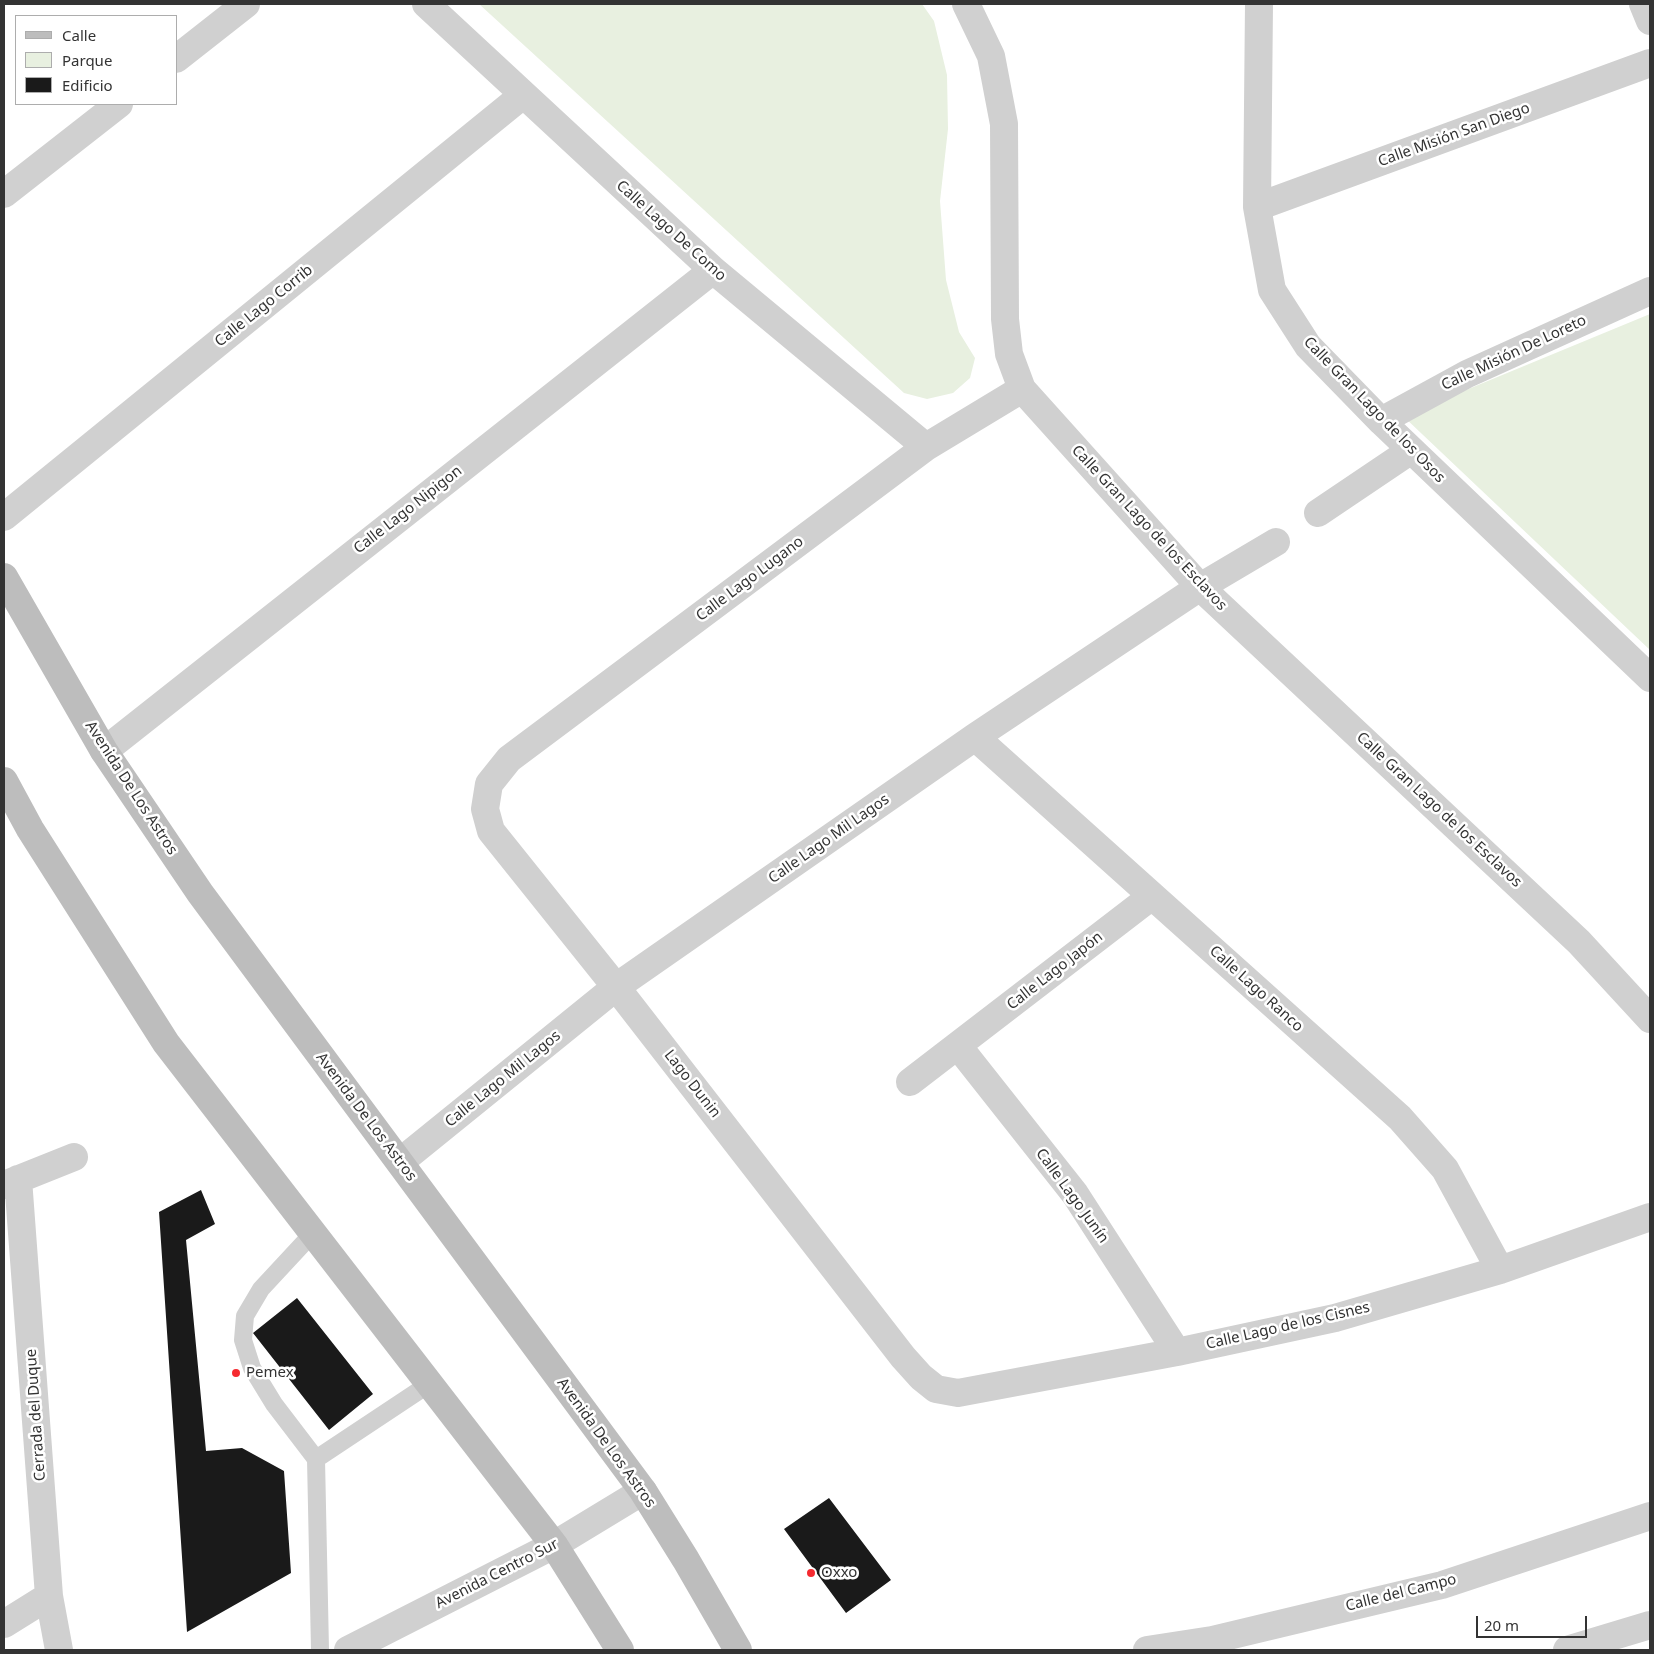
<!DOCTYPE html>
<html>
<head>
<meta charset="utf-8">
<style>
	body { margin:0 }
	#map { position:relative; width:1654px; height:1654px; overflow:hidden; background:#fff; font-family:"Noto Sans",sans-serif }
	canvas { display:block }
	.frame { position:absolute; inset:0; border:5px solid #333; pointer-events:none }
	.legend { position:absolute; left:15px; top:15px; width:162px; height:90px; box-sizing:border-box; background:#fff; border:1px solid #adadad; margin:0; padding:6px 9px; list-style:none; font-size:15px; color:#333 }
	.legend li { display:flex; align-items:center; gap:10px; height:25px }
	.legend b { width:25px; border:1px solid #adadad }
	.scale { position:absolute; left:1476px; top:1616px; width:111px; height:22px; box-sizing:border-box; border:2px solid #333; border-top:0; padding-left:6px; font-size:15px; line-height:18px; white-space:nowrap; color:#333; -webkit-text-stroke:4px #fff; paint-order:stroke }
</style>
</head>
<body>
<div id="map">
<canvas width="1654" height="1654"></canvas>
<div class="frame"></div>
<ul class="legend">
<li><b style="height:6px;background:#bdbdbd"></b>Calle</li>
<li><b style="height:14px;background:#e8f0e0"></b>Parque</li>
<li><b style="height:14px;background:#1a1a1a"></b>Edificio</li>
</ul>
<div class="scale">20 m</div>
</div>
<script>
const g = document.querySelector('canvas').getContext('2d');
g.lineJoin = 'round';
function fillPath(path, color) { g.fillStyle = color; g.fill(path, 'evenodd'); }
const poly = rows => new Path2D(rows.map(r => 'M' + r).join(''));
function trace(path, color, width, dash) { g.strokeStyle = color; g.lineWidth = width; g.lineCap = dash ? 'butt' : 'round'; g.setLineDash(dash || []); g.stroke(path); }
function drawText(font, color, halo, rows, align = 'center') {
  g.font = font + ' "Noto Sans",sans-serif'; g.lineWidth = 5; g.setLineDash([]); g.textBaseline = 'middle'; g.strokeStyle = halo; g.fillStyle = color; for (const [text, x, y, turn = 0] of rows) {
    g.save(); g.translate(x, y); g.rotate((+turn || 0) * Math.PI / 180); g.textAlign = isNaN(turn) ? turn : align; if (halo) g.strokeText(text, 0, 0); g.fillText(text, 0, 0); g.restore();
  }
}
const green = poly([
	[479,4,922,4,934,21,947,75,948,129,940,201,946,280,959,332,975,358,970,378,953,393,927,399,904,393],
	[1650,314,1650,650,1403,416]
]);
const building = poly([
	[201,1190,215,1224,186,1240,206,1451,242,1448,284,1471,291,1573,187,1632,159,1212],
	[297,1298,373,1394,329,1430,253,1333],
	[829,1498,891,1580,846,1613,784,1529]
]);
const lane = poly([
	[313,1233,261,1289,245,1316,243,1340,252,1368,274,1404,316,1459,429,1384],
	[316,1459,320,1650]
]);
const street = poly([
	[426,4,713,270,926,447],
	[966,4,991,56,1004,124,1005,319,1009,354,1022,389,1200,587,1579,942,1650,1019],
	[1259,4,1257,207,1272,290,1308,346,1381,421,1650,678],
	[1643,4,1650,21],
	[176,59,246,4],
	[4,194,119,104],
	[1257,207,1650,63],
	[1022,389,926,447,509,759,489,784,485,809,491,831,616,987,903,1357,921,1377,936,1389,958,1393,1177,1352,1335,1318,1500,1270,1650,1217],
	[1381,421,1467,374,1650,291],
	[1318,513,1410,451],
	[4,517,523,95],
	[975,737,1400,1118,1445,1169,1500,1270],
	[104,751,713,270],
	[958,1046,1075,1194,1177,1352],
	[910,1082,1152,896],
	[400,1162,616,987,975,737,1200,587,1276,542],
	[18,1179,49,1596,59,1650],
	[4,1185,74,1157],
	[4,1624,49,1596],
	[348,1650,554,1545,643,1491],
	[1147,1650,1212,1640,1442,1585,1650,1516],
	[1567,1650,1650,1625]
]);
const secondary = poly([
	[4,577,104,751,200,893,643,1491,686,1560,738,1650],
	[4,781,30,829,166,1043,554,1545,620,1650]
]);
const markers = [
	[236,1373,5,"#f52a30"],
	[811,1573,5,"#f52a30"]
];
const streetNames = [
	["Calle Misión San Diego",1454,135,-20],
	["Calle Lago De Como",671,231,42],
	["Calle Lago Corrib",264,306,-39],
	["Calle Misión De Loreto",1514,353,-25],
	["Calle Gran Lago de los Osos",1374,410,46],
	["Calle Lago Nipigon",408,510,-38],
	["Calle Gran Lago de los Esclavos",1149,528,47],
	["Calle Lago Lugano",750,579,-37],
	["Avenida De Los Astros",131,788,57],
	["Calle Gran Lago de los Esclavos",1439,810,43],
	["Calle Lago Mil Lagos",829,839,-35],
	["Calle Lago Japón",1055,971,-38],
	["Calle Lago Ranco",1256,989,42],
	["Calle Lago Mil Lagos",503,1079,-39],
	["Lago Dunin",692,1084,52],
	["Avenida De Los Astros",366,1117,53],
	["Calle Lago Junín",1072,1196,54],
	["Calle Lago de los Cisnes",1288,1326,-13],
	["Cerrada del Duque",36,1415,-94],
	["Avenida De Los Astros",606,1443,54],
	["Avenida Centro Sur",497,1574,-27],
	["Calle del Campo",1401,1593,-14]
];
const poiNames = [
	["Pemex",246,1373],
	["Oxxo",821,1573]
];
fillPath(green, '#e8f0e0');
fillPath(building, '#1a1a1a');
trace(lane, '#d0d0d0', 18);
trace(street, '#d0d0d0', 28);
trace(secondary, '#bdbdbd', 28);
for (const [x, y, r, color] of markers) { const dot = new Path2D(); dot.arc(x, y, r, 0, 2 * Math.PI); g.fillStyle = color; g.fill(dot); trace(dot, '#fff', 2); }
drawText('15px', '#333', '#fff', streetNames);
drawText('15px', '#333', '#fff', poiNames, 'left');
</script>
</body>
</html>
